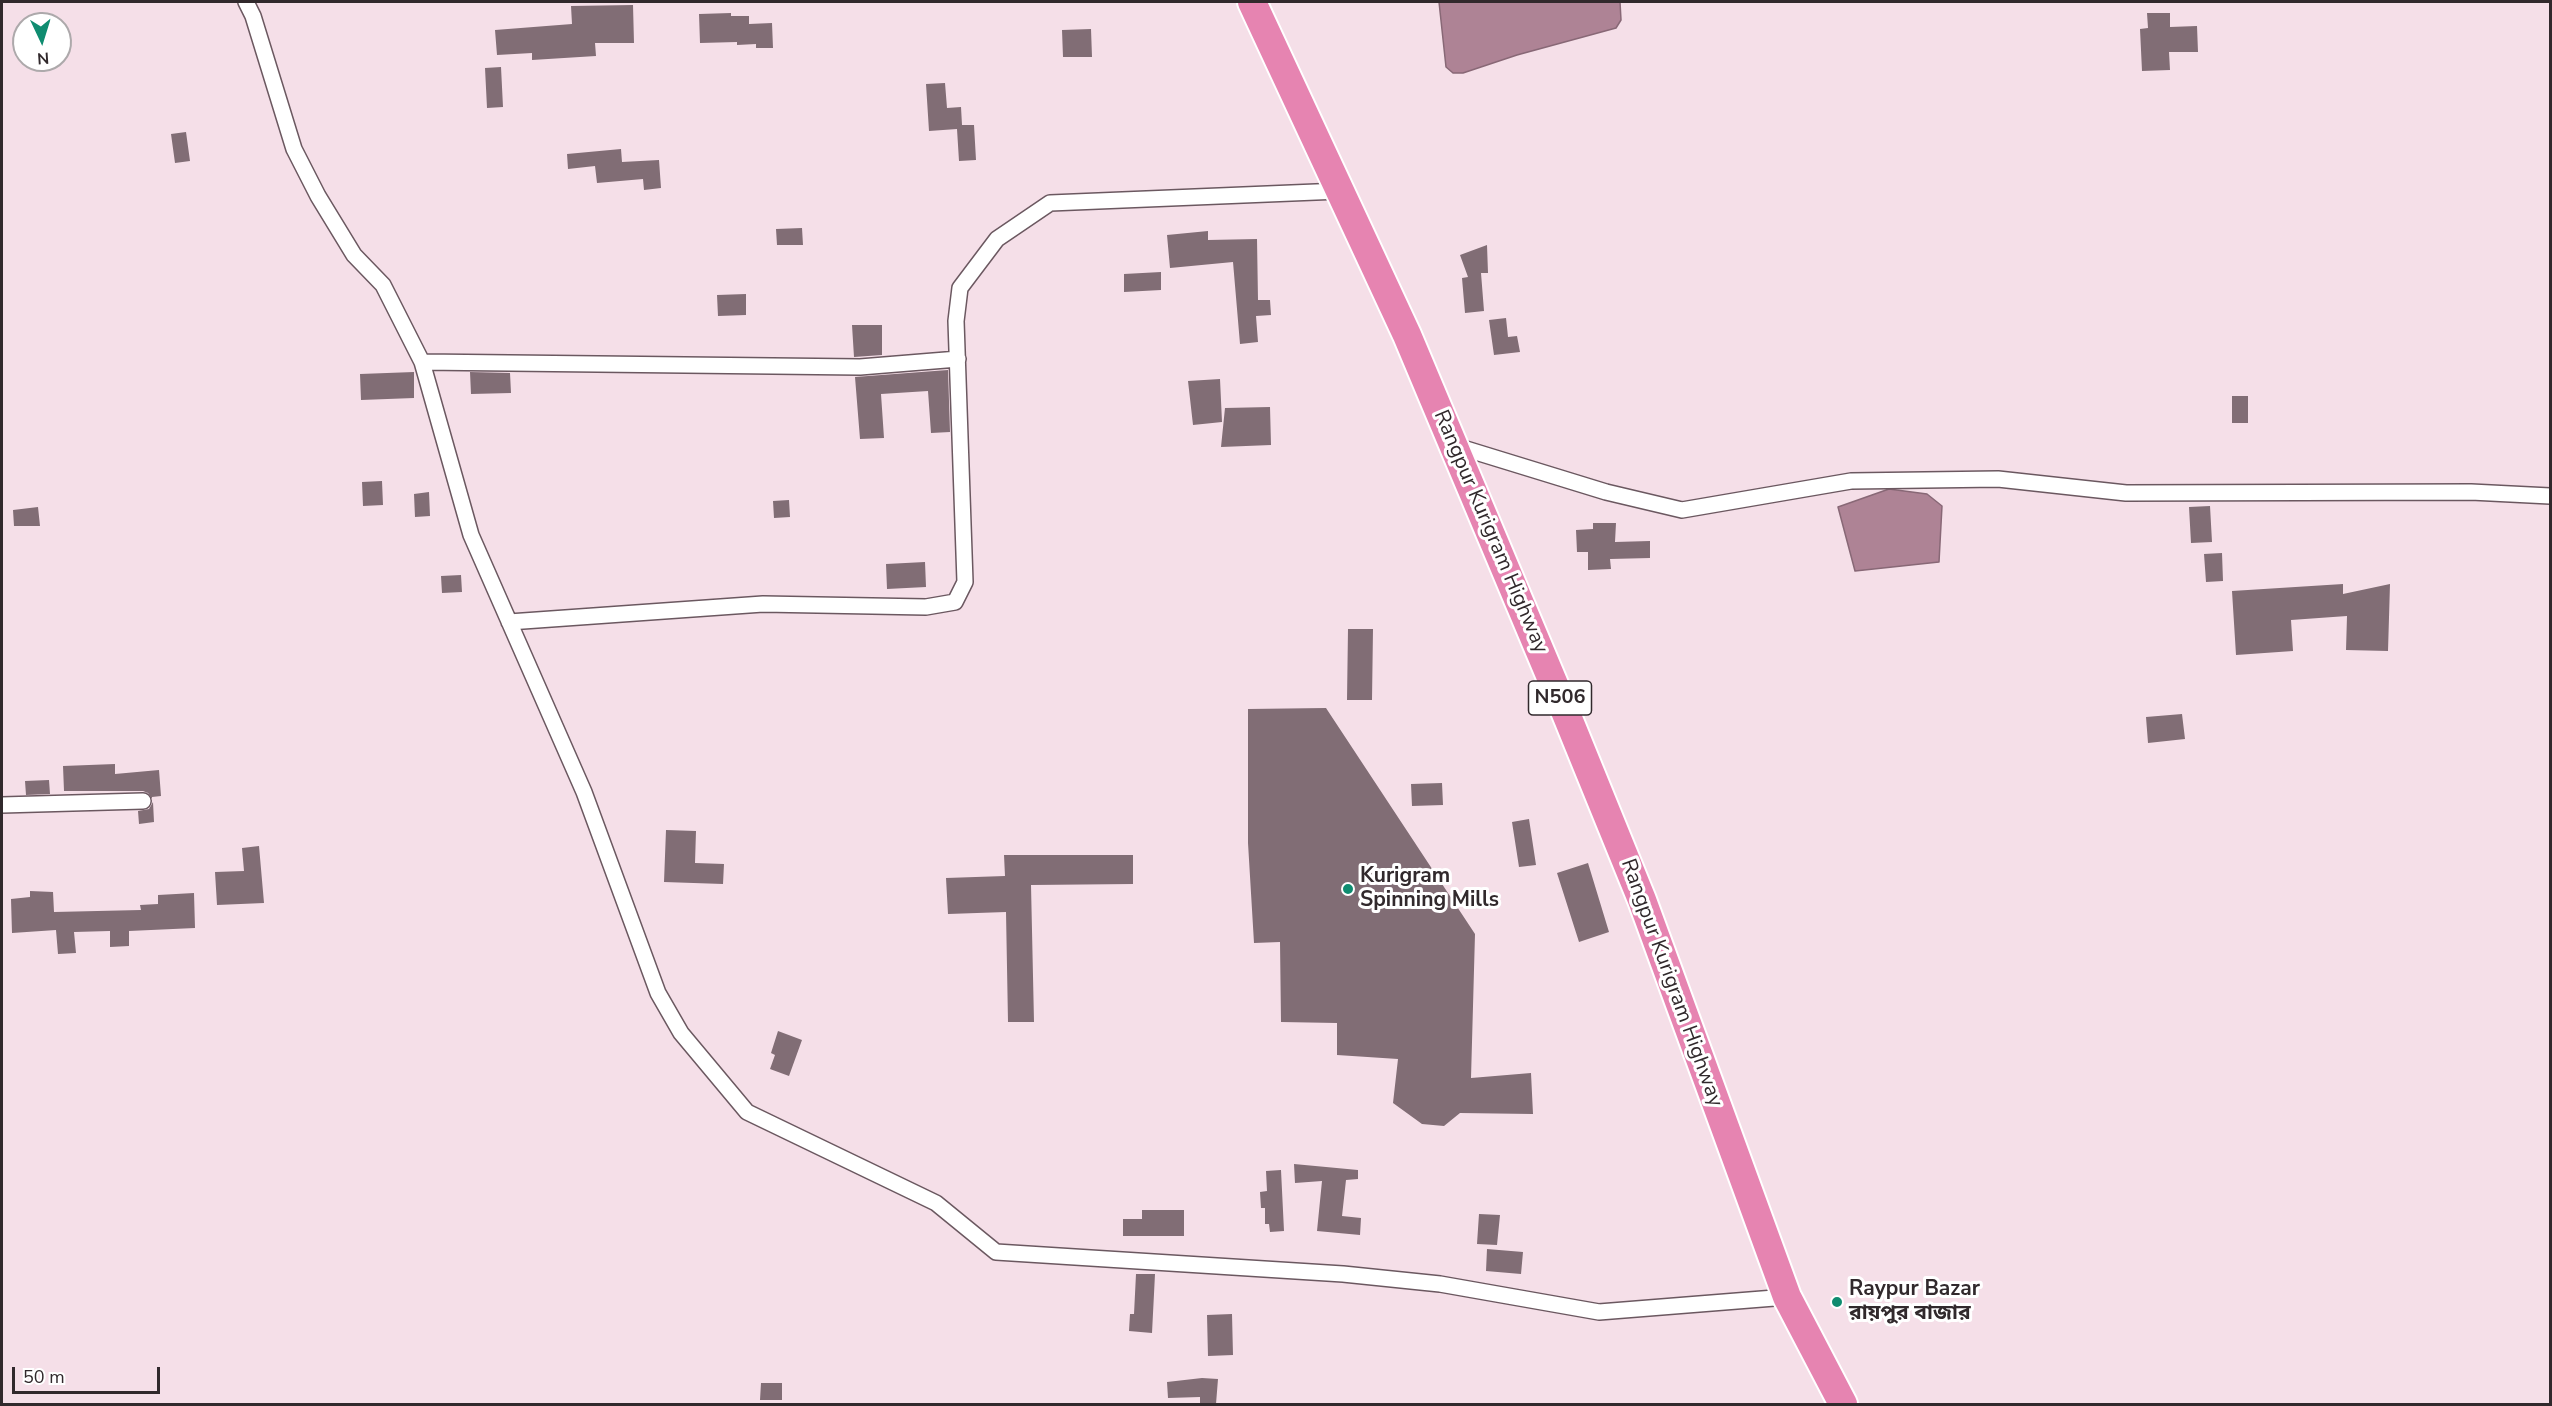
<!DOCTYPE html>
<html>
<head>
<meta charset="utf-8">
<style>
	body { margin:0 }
	#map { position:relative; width:2552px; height:1406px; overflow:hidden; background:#f5dfe8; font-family:"Nunito Sans",sans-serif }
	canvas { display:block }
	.frame { position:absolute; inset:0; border:3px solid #31292c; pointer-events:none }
	.north { position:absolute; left:12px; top:12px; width:60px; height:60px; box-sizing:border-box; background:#fff; border:2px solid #ada9ab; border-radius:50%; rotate:176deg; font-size:16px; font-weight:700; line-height:24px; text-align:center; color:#31292c }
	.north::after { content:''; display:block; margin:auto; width:21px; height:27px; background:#0f8c70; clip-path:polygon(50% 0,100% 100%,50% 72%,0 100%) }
	.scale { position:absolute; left:12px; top:1367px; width:148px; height:27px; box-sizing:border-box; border:3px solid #31292c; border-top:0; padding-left:8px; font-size:18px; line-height:21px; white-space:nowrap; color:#31292c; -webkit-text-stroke:4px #fff; paint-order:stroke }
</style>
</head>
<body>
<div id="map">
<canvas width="2552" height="1406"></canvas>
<div class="frame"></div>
<div class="north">N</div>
<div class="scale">50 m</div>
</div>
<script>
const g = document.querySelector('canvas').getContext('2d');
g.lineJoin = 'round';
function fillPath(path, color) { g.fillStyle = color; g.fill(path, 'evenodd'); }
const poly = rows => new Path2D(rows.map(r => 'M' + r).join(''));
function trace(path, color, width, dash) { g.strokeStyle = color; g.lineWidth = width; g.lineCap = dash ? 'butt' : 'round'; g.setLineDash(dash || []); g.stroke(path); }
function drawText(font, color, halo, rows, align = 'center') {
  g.font = font + ' "Nunito Sans","Noto Sans Bengali",sans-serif'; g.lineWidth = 6; g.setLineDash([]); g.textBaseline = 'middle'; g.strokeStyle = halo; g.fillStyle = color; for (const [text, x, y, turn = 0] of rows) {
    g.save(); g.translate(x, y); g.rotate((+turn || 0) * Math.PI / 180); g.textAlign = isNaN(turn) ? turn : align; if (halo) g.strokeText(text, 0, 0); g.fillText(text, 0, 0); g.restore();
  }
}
const water = poly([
	[1439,2,1620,2,1621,20,1616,28,1517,55,1463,73,1453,73,1446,67,1439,2],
	[1889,489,1927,494,1942,506,1939,562,1855,571,1838,507,1889,489]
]);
const building = poly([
	[633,5,634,43,595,43,596,56,532,60,532,53,497,55,495,30,572,24,571,6],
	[731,13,731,16,749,16,749,24,772,23,773,48,756,48,756,44,737,45,737,42,700,43,699,14],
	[2147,13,2170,13,2170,27,2197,26,2198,52,2169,52,2170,70,2142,71,2140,29,2148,28],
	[1091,29,1092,57,1063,57,1062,30],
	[501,67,503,107,487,108,485,68],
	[945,83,947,108,961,107,962,125,974,125,976,160,959,161,957,129,929,131,926,84],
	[186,132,190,161,175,163,171,134],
	[621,149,622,162,659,160,661,188,644,190,643,179,597,183,595,166,568,169,567,154],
	[802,228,803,245,777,245,776,229],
	[1208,231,1208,240,1257,239,1258,300,1270,300,1271,315,1256,316,1258,342,1240,344,1233,262,1170,268,1167,235],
	[1487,245,1488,273,1481,273,1484,311,1465,313,1462,278,1468,277,1460,255],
	[1161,272,1161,290,1124,292,1124,274],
	[746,294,746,315,718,316,717,295],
	[1506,318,1508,337,1517,336,1520,352,1494,355,1489,320],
	[852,325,882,325,882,355,854,357],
	[948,370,950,432,931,433,928,391,881,394,884,438,860,439,855,377],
	[414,372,414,398,361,400,360,374],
	[470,372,510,373,511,393,471,394],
	[1220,379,1222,422,1193,425,1188,381],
	[2232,396,2248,396,2248,423,2232,423],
	[1270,407,1271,445,1221,447,1225,408],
	[382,481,383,505,363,506,362,482],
	[429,492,430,516,415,517,414,494],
	[789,500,790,517,774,518,773,501],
	[2210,506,2212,542,2191,543,2189,507],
	[38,507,40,526,14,526,13,510],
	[1593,523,1616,523,1615,542,1650,541,1650,558,1610,559,1611,569,1588,570,1588,552,1577,552,1576,530,1593,529],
	[2222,553,2223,581,2206,582,2204,554],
	[925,562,926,587,887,589,886,564],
	[461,575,462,592,442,593,441,576],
	[2343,584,2343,594,2390,584,2388,651,2346,650,2347,616,2291,620,2293,651,2236,655,2232,591],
	[1348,629,1373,629,1372,700,1347,700],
	[1326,708,1475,934,1471,1078,1531,1073,1533,1114,1460,1113,1444,1126,1422,1124,1393,1103,1398,1059,1337,1055,1337,1023,1281,1022,1280,942,1254,943,1248,843,1248,709],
	[2182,714,2185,739,2148,743,2146,717],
	[115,764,115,774,159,770,161,796,152,797,152,799,148,793,143,791,64,791,63,766],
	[49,780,50,794,26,795,25,781],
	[1442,783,1443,805,1412,806,1411,784],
	[153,802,154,822,139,824,138,811,149,809],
	[1529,819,1536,865,1519,867,1512,822],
	[666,830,696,831,695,863,724,864,723,884,664,882],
	[259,846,264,903,217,905,215,872,244,871,242,848],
	[1004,855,1133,855,1133,884,1031,885,1034,1022,1008,1022,1006,912,948,914,946,878,1005,876],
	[1588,863,1609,932,1579,942,1557,873],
	[30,891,53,892,54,912,141,910,140,905,158,904,158,895,194,893,195,928,129,931,129,946,110,947,110,931,74,932,76,953,58,954,56,930,12,933,11,899,30,897],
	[778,1031,802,1040,789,1076,770,1069,775,1055,771,1053],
	[1294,1164,1358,1170,1358,1179,1346,1180,1342,1216,1361,1218,1360,1235,1317,1231,1322,1181,1295,1183],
	[1281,1170,1284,1231,1270,1232,1269,1224,1265,1224,1265,1208,1261,1208,1260,1192,1267,1191,1266,1171],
	[1142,1210,1184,1210,1184,1236,1123,1236,1123,1219,1142,1219],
	[1479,1214,1500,1215,1497,1245,1477,1244],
	[1487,1249,1523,1252,1521,1274,1486,1271],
	[1136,1274,1155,1274,1152,1333,1129,1331,1130,1314,1134,1314],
	[1232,1314,1233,1355,1208,1356,1207,1315],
	[1202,1378,1218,1379,1216,1404,1200,1404,1200,1397,1168,1398,1167,1382],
	[761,1383,782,1383,782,1400,760,1400]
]);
const street = poly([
	[246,2,253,16,294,149,318,196,354,255,383,285,422,362,471,535,584,792,658,993,681,1033,747,1112,936,1203,996,1252,1343,1274,1440,1284,1599,1312,1787,1297],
	[422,362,860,367,958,359],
	[1453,445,1606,492,1682,510,1851,481,1998,479,2126,493,2471,492,2550,496],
	[509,622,763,604,926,607,955,602,965,582,956,321,960,288,997,239,1050,203,1340,191],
	[2,805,143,801]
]);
const highway = poly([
	[1252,2,1407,335,1563,706,1642,900,1787,1297,1843,1404]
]);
const markers = [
	[1348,889,6,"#0f8c70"],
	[1837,1302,6,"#0f8c70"]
];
const shields = [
	[1560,698,63]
];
const shieldNames = [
	["N506",1560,698]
];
const streetNames = [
	["Rangpur Kurigram Highway",1490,532,67],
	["Rangpur Kurigram Highway",1671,983,70]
];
const poiNames = [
	["Kurigram",1360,877],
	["Spinning Mills",1360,901],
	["Raypur Bazar",1849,1290],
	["রায়পুর বাজার",1849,1314]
];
fillPath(water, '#ae8395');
trace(water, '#886876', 1.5);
fillPath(building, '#816d75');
trace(street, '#6b5860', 18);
trace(highway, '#fff', 32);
trace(street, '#fff', 15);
trace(highway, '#e684b1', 28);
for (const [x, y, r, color] of markers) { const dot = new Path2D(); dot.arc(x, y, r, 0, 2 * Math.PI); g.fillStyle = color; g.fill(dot); trace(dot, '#fff', 2); }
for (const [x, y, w] of shields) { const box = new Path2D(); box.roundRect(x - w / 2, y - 17, w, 34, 4.5); g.fillStyle = '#fff'; g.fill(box); trace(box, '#31292c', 1.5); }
drawText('bold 20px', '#31292c', null, shieldNames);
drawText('21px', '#31292c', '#fff', streetNames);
drawText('bold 21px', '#31292c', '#fff', poiNames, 'left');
</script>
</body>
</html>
